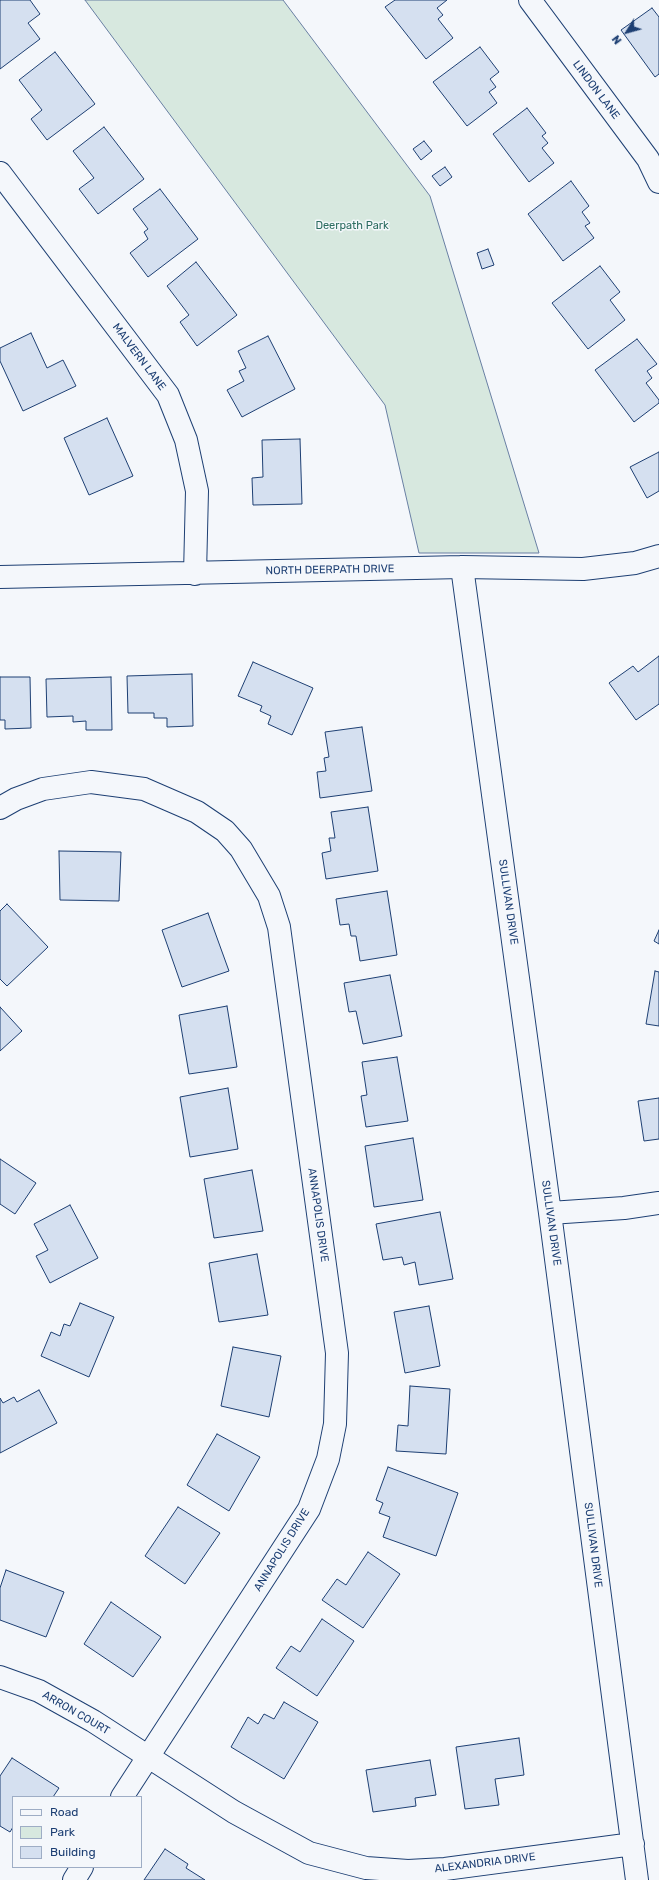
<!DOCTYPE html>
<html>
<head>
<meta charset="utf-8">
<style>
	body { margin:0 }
	#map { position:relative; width:659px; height:1880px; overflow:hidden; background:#f4f7fb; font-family:Rubik,sans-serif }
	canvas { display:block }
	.legend { position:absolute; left:12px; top:1796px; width:130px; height:72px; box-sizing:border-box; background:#f4f7fb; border:1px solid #9eadc5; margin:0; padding:5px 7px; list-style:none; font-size:12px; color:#1d3f73 }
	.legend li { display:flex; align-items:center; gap:8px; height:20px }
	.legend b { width:20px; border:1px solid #9eadc5 }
	.north { position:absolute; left:607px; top:12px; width:40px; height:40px; -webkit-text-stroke:3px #f4f7fb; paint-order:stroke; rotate:233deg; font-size:11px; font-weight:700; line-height:16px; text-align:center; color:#1d3f73 }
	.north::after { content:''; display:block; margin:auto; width:14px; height:18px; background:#1d3f73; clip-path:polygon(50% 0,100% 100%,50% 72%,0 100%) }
</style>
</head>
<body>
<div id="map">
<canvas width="659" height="1880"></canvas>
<ul class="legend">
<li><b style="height:5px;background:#f4f7fb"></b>Road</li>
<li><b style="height:11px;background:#d7e8df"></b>Park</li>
<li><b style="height:11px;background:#d5e0f0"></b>Building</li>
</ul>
<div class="north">N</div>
</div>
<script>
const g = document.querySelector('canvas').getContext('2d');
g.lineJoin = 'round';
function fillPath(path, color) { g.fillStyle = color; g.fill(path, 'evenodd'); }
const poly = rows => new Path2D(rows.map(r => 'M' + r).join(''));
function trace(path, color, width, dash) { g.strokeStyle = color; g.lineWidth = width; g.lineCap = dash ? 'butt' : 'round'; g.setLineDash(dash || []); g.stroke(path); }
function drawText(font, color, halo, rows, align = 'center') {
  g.font = font + ' Rubik,sans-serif'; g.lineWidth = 3; g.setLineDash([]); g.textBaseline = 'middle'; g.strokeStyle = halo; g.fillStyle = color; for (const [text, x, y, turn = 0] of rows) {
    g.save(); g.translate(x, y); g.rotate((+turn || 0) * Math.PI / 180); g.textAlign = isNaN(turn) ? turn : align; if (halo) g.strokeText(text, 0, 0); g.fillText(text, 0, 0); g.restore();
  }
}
const green = poly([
	[85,0,283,0,430,196,539,553,419,553,385,405,85,0]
]);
const building = poly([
	[0,0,30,0,40,14,28,23,40,39,0,69,0,0],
	[395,0,447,0,437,8,443,15,438,19,453,38,426,59,385,7,395,0],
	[652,8,659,17,659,74,655,77,621,30,652,8],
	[480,47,499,72,490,79,496,87,489,92,497,103,467,126,433,82,480,47],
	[55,52,95,104,47,140,31,119,42,110,19,80,55,52],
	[527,108,546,133,542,136,548,143,542,148,554,163,529,182,493,134,527,108],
	[104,127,144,179,98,214,79,189,94,178,73,151,104,127],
	[424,141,432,151,421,160,413,149,424,141],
	[445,167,452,177,440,186,432,176,445,167],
	[571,181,589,206,582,212,590,223,585,226,594,238,563,261,528,214,571,181],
	[160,189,198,239,148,277,130,253,148,239,144,232,148,229,133,209,160,189],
	[488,249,494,265,482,269,477,253,488,249],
	[196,262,237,315,197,346,180,322,189,315,167,286,196,262],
	[600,266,620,292,610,300,625,320,588,349,552,303,600,266],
	[31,333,47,368,63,360,76,386,23,411,0,361,0,348,31,333],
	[268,336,295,389,242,417,227,390,244,381,239,371,246,368,238,351,268,336],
	[637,339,657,364,647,371,652,378,646,383,659,400,659,403,634,422,595,370,637,339],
	[107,418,133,476,89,495,64,438,107,418],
	[300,439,302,504,253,505,252,478,263,477,262,440,300,439],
	[659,452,659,491,647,498,630,467,659,452],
	[659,656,659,704,636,720,609,683,633,666,638,672,659,656],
	[253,662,313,688,292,735,268,724,271,716,260,711,262,706,238,696,253,662],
	[192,674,193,726,167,727,167,718,154,718,154,713,128,713,127,676,192,674],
	[0,677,30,677,31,728,5,729,5,720,0,720,0,677],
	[111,677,112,730,86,730,86,721,73,722,73,716,47,717,46,679,111,677],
	[362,727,372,791,320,798,317,772,326,771,324,758,329,757,325,732,362,727],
	[368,807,378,871,326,879,322,853,331,851,329,838,335,838,331,812,368,807],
	[59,851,121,852,119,901,60,900,59,851],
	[387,891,397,955,360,961,356,936,351,936,349,924,340,925,336,899,387,891],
	[7,904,48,947,7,986,0,979,0,911,7,904],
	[208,913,229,971,182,987,162,930,208,913],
	[659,930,659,944,654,941,659,930],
	[655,971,659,972,659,1026,646,1024,655,971],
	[390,975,402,1036,363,1044,356,1011,349,1012,344,983,390,975],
	[227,1006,237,1067,189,1074,179,1015,227,1006],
	[0,1007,22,1031,0,1051,0,1007],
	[397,1057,408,1121,366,1127,361,1096,367,1095,362,1062,397,1057],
	[228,1088,238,1149,190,1157,180,1097,228,1088],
	[659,1098,659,1139,644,1141,638,1101,659,1098],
	[413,1138,423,1200,374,1207,365,1146,413,1138],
	[0,1159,36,1183,15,1214,0,1204,0,1159],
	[252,1170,263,1231,214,1238,204,1179,252,1170],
	[70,1205,98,1258,50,1283,36,1256,48,1250,34,1224,70,1205],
	[440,1212,453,1279,419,1285,415,1262,404,1265,402,1257,383,1260,376,1224,440,1212],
	[257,1254,268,1315,219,1322,209,1263,257,1254],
	[80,1303,114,1317,89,1377,41,1356,51,1332,60,1336,64,1324,70,1326,80,1303],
	[429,1306,440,1366,405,1373,394,1312,429,1306],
	[233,1347,281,1356,269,1417,221,1406,233,1347],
	[410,1386,450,1389,446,1454,396,1451,398,1425,408,1426,410,1386],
	[39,1390,57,1423,0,1453,0,1398,3,1403,14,1397,17,1402,39,1390],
	[217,1434,260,1457,229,1511,187,1485,217,1434],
	[388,1467,458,1493,436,1556,383,1537,390,1517,379,1513,383,1503,376,1500,388,1467],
	[178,1507,220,1533,185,1584,145,1556,178,1507],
	[368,1552,400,1574,363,1628,322,1600,337,1579,346,1585,368,1552],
	[6,1570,64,1592,46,1637,0,1620,0,1588,6,1570],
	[111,1602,161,1637,133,1677,84,1644,111,1602],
	[322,1619,354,1641,317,1696,276,1668,291,1646,300,1652,322,1619],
	[284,1702,318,1722,284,1779,231,1747,248,1717,258,1724,264,1714,274,1719,284,1702],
	[519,1738,524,1775,495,1779,499,1805,465,1809,456,1747,519,1738],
	[12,1758,59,1788,53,1797,13,1797,13,1827,10,1832,0,1826,0,1776,12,1758],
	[430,1760,436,1795,415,1798,416,1806,373,1812,366,1770,430,1760],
	[165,1849,188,1864,186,1868,205,1880,144,1880,165,1849]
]);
const minor = poly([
	[530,0,648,159,659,182],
	[0,173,168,395,186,440,197,491,195,574],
	[462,567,550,1213,637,1880],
	[0,577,462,567,583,569,635,563,659,556],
	[0,808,16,799,43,789,91,782,144,789,197,812,225,831,241,849,269,896,279,927,337,1353,335,1424,328,1459,309,1509,122,1797],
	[550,1213,624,1208,659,1203],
	[0,1677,39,1691,93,1721,234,1812,309,1853,366,1868,408,1871,445,1869,633,1844],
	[74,1880,82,1867]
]);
const streetNames = [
	["LINDON LANE",596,90,53],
	["MALVERN LANE",139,357,53],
	["NORTH DEERPATH DRIVE",330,570,-1],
	["SULLIVAN DRIVE",508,902,82],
	["ANNAPOLIS DRIVE",318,1215,82],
	["SULLIVAN DRIVE",551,1223,82],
	["SULLIVAN DRIVE",593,1545,83],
	["ANNAPOLIS DRIVE",282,1550,-58],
	["ARRON COURT",76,1713,30],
	["ALEXANDRIA DRIVE",485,1863,-7]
];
const parkNames = [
	["Deerpath Park",352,226]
];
fillPath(green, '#d7e8df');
trace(green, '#687fa3', 1);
fillPath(building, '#d5e0f0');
trace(building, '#1d3f73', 1);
trace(minor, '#1d3f73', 24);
trace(minor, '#f4f7fb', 22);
drawText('11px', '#1d3f73', '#f4f7fb', streetNames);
drawText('11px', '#2c6c60', '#f4f7fb', parkNames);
</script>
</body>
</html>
